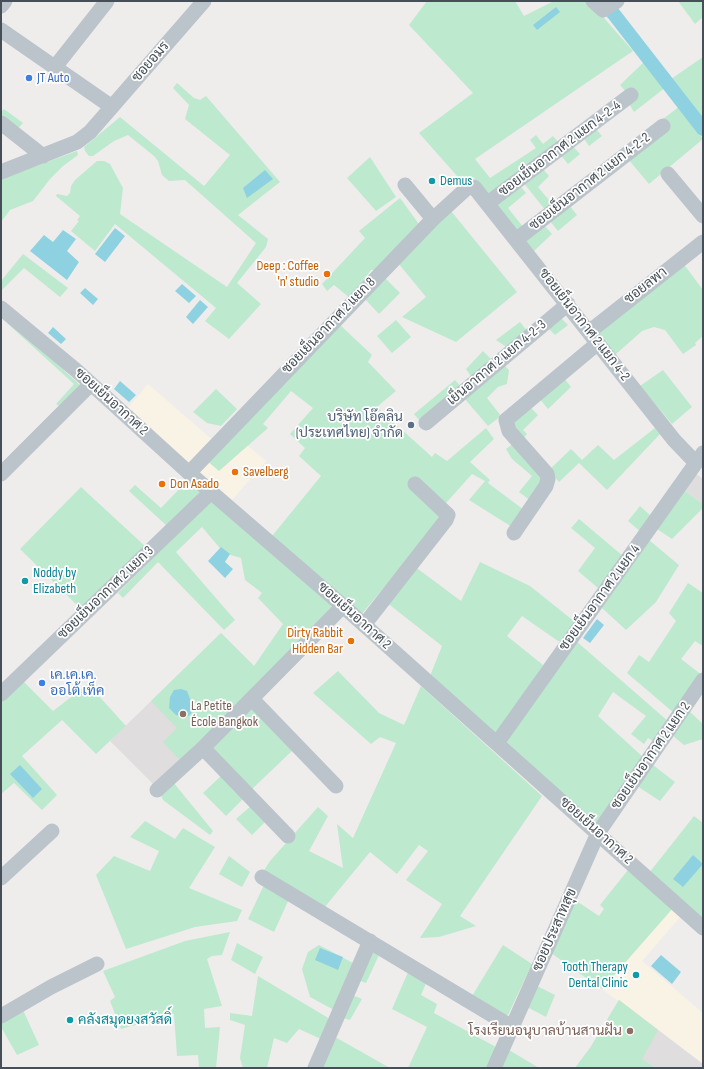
<!DOCTYPE html>
<html>
<head>
<meta charset="utf-8">
<style>
	body { margin:0 }
	#map { position:relative; width:704px; height:1069px; overflow:hidden; background:#efecec; font-family:"Sofia Sans Condensed",sans-serif }
	canvas { display:block }
	.frame { position:absolute; inset:0; border:2px solid #464f57; pointer-events:none }
</style>
</head>
<body>
<div id="map">
<canvas width="704" height="1069"></canvas>
<div class="frame"></div>
</div>
<script>
const g = document.querySelector('canvas').getContext('2d');
g.lineJoin = 'round';
function fillPath(path, color) { g.fillStyle = color; g.fill(path, 'evenodd'); }
const poly = rows => new Path2D(rows.map(r => 'M' + r).join(''));
function trace(path, color, width, dash) { g.strokeStyle = color; g.lineWidth = width; g.lineCap = dash ? 'butt' : 'round'; g.setLineDash(dash || []); g.stroke(path); }
function drawText(font, color, halo, rows, align = 'center') {
  g.font = font + ' "Sofia Sans Condensed",Sarabun,sans-serif'; g.lineWidth = 3.5; g.setLineDash([]); g.textBaseline = 'middle'; g.strokeStyle = halo; g.fillStyle = color; for (const [text, x, y, turn = 0] of rows) {
    g.save(); g.translate(x, y); g.rotate((+turn || 0) * Math.PI / 180); g.textAlign = isNaN(turn) ? turn : align; if (halo) g.strokeText(text, 0, 0); g.fillText(text, 0, 0); g.restore();
  }
}
const commercial = poly([
	[148,384,215,442,193,466,127,409],
	[232,433,266,461,232,500,197,469],
	[673,908,681,916,642,961,703,1013,703,1064,602,989]
]);
const education = poly([
	[695,473,703,479,703,504,683,490],
	[221,633,266,678,154,785,110,741],
	[619,1000,703,1064,703,1068,575,1068,590,1048]
]);
const green = poly([
	[427,1,515,1,524,16,554,1,589,1,633,51,475,159,490,178,536,148,530,140,536,135,543,144,553,136,559,143,490,195,473,177,465,185,419,133,473,93,409,25],
	[678,1,703,1,703,17,695,24],
	[703,57,703,120,671,79],
	[644,62,666,87,634,112,628,102,627,93,620,85],
	[177,83,194,98,200,100,206,96,280,182,238,215,268,239,266,247,237,283,261,304,229,339,205,321,216,308,115,224,95,251,71,231,79,221,77,220,80,216,56,196,57,194,67,196,70,193,71,186,75,180,97,161,104,161,110,164,123,188,120,214,227,287,256,243,185,180,169,181,162,175,158,161,154,156,128,135,114,141,93,156,89,156,85,151,84,147,120,117,204,186,205,185,230,155,185,119,189,105,173,88],
	[680,106,703,139,649,184,628,159,670,127,663,119],
	[4,109,23,123,15,132,1,121,1,112],
	[595,128,602,136,589,146,583,137],
	[572,145,580,154,568,164,560,154],
	[77,151,78,155,63,166,50,179,33,201,10,210,1,222,1,179],
	[370,157,396,197,376,211,347,178],
	[542,168,549,176,538,187,553,205,546,211,523,182],
	[519,185,526,193,508,208,524,228,517,233,494,205],
	[400,198,421,227,377,270,371,270,350,298,334,285,327,291,322,284,365,238,359,231],
	[569,205,577,215,558,231,549,220],
	[451,211,517,292,456,342,402,317,426,297,398,263],
	[543,224,552,234,534,251,523,239],
	[23,254,68,288,60,297,24,268,1,291,1,281],
	[683,263,703,290,703,336,695,343,696,345,683,354,665,330,654,327,642,331,615,355,598,334],
	[385,278,400,293,379,314,364,298],
	[559,316,568,325,555,335,547,327],
	[396,320,411,337,392,353,377,336],
	[10,321,80,385,59,406,56,404,74,384,7,323],
	[520,322,528,332,508,348,496,340],
	[338,323,372,355,368,362,396,391,378,406,380,410,432,457,435,453,447,461,486,428,494,439,470,462,490,480,488,483,524,510,512,527,469,500,485,481,472,474,437,513,442,518,360,616,272,536,321,476,299,456,305,448,290,434,313,408,291,391,263,424,268,428,219,471,206,460],
	[483,351,493,361,472,378,466,369],
	[504,365,509,370,507,384,498,387,487,398,501,416,488,426,464,398],
	[663,370,692,407,672,424,640,386],
	[564,378,571,387,548,409,539,398],
	[455,380,461,387,420,421,414,414],
	[216,389,237,409,221,426,207,423,193,412],
	[529,406,538,415,523,430,527,434,521,441,509,422],
	[655,428,660,434,607,490,579,463,559,482,549,470,571,449,582,460,598,445,614,460],
	[514,443,544,477,531,501,519,492,532,476,512,459,506,449],
	[189,479,203,492,167,526,129,491,135,485,161,508],
	[81,487,146,547,81,609,20,549],
	[683,490,703,504,703,508,672,539,657,529],
	[210,498,336,605,266,678,180,760,163,742,177,728,151,701,221,633,254,666,283,624,258,598,262,593,245,580,241,558,224,553,202,527,176,552,235,620,224,630,158,562,123,598,118,593,154,557],
	[640,506,652,517,641,532,628,521],
	[579,519,623,556,598,588,578,571,595,548,571,528],
	[649,540,679,565,656,602,626,630,602,608],
	[480,562,530,586,575,622,561,641,558,641,522,616,507,636,543,665,497,735,430,676,442,646,386,602,414,566,461,601],
	[688,583,703,593,703,646,695,641,681,659,702,675,674,713,627,673,639,655,649,662,676,621,669,613],
	[576,641,669,722,655,742,648,738,644,744,631,734,646,716,613,692,598,716,643,757,597,823,507,745,505,739],
	[338,671,379,713,404,725,421,686,542,796,460,916,476,926,439,937,420,938,442,904,406,880,428,851,419,845,397,874,370,852,324,908,263,872,270,861,318,807,328,816,309,851,343,868,337,824,353,838,396,743,380,737,371,744,313,693],
	[22,680,53,711,88,684,126,726,96,754,62,720,22,756,57,795,42,810,14,783,1,794,1,701],
	[252,705,294,749,250,791,209,749],
	[689,711,703,724,703,739,684,745,673,736],
	[653,765,675,782,660,801,637,786],
	[223,774,245,797,226,816,203,793],
	[173,782,213,831,210,835,163,800,160,793],
	[252,805,266,821,252,835,236,819],
	[694,816,703,823,703,922,649,873],
	[145,821,175,839,183,828,215,847,189,888,242,910,237,921,195,927,126,949,96,875,114,856,150,871,159,851,130,837],
	[229,856,250,872,242,887,219,874],
	[628,870,673,908,602,989,551,953,575,900,599,916,604,909,600,905],
	[264,885,289,899,274,932,248,919],
	[230,932,222,955,212,956,207,959,222,1006,204,1009,205,1028,220,1027,216,1068,199,1068,198,1055,177,1056,174,1014,121,1029,110,1001,115,997,103,971,185,941],
	[237,943,263,957,255,974,231,960],
	[319,945,353,963,334,1010,310,997,302,969,308,952],
	[503,945,532,964,508,1015,505,1016,472,996],
	[375,951,380,953,366,983,358,980,369,954],
	[409,970,427,981,421,995,437,1004,434,1013,496,1047,487,1068,408,1068,427,1027,392,1009],
	[258,976,330,1019,321,1039,299,1029,287,1043,274,1038,267,1068,243,1068,240,1058,245,1025,230,1020,230,1013,252,1016],
	[537,986,555,995,546,1017,527,1007],
	[352,995,362,999,350,1020,343,1018],
	[619,1000,658,1030,642,1059,655,1068,575,1068,590,1048],
	[22,1008,39,1045,17,1055,1,1027,1,1020],
	[335,1037,390,1068,322,1067],
	[509,1050,539,1068,500,1068]
]);
const water = poly([
	[556,7,560,12,537,30,533,25],
	[265,170,273,179,247,198,243,188],
	[115,228,125,236,105,262,95,254],
	[63,230,76,239,67,251,79,262,67,280,30,251,44,235,53,242],
	[182,284,196,296,189,303,175,291],
	[85,288,98,299,93,305,80,293],
	[200,300,208,307,193,324,186,317],
	[53,327,66,339,61,344,48,333],
	[120,381,136,395,129,402,114,389],
	[221,547,230,554,225,562,233,569,225,578,208,561],
	[597,619,604,625,590,643,583,638],
	[181,689,187,691,194,709,189,716,183,717,176,715,169,708,170,697,174,690],
	[20,765,42,789,33,798,10,774],
	[693,855,703,864,683,887,673,879],
	[320,948,343,957,338,970,315,960],
	[661,955,681,972,672,984,651,966]
]);
const canal = poly([
	[601,1,613,13,703,129]
]);
const minor = poly([
	[593,1,603,10,617,1],
	[1,6,5,1],
	[1,30,112,107],
	[55,67,107,1],
	[1,123,43,156],
	[1,172,77,142,90,132,204,1],
	[668,174,703,216],
	[405,185,433,219],
	[488,203,631,95],
	[517,239,663,126],
	[1,308,77,371,189,473,343,606,703,928],
	[589,332,703,242],
	[426,423,568,304],
	[189,473,433,219,467,188,474,187,674,440,696,463],
	[1,474,91,384],
	[514,533,546,486,548,479,547,474,509,431,506,420,598,343],
	[364,625,446,520,448,515,415,484],
	[1,694,211,492],
	[252,699,336,786],
	[497,743,703,453],
	[203,748,288,836],
	[157,790,203,748,343,606],
	[262,877,512,1027],
	[1,878,52,831],
	[1,1016,51,987,97,964],
	[315,1068,370,941],
	[494,1068,598,833,703,680]
]);
const markers = [
	[29,78,4,"#3f7fe0"],
	[432,181,4,"#0f9aa8"],
	[327,274,4,"#e8710a"],
	[411,425,4,"#5c6f8a"],
	[235,472,4,"#e8710a"],
	[162,484,4,"#e8710a"],
	[25,581,4,"#0f9aa8"],
	[351,641,4,"#e8710a"],
	[42,683,4,"#3f7fe0"],
	[183,714,4,"#8d6e63"],
	[636,975,4,"#0f9aa8"],
	[70,1020,4,"#0f9aa8"],
	[630,1031,4,"#8d6e63"]
];
const streetNames = [
	["ซอยอมร",151,62,-49],
	["ซอยเย็นอากาศ 2 แยก 4-2-4",560,149,-37],
	["ซอยเย็นอากาศ 2 แยก 4-2-2",590,182,-38],
	["ซอยลพา",646,286,-38],
	["ซอยเย็นอากาศ 2 แยก 4-2",584,325,52],
	["ซอยเย็นอากาศ 2 แยก 8",329,326,-46],
	["เย็นอากาศ 2 แยก 4-2-3",497,363,-40],
	["ซอยเย็นอากาศ 2",111,402,42],
	["ซอยเย็นอากาศ 2 แยก 3",106,593,-44],
	["ซอยเย็นอากาศ 2 แยก 4",600,598,-54],
	["ซอยเย็นอากาศ 2",354,616,42],
	["ซอยเย็นอากาศ 2 แยก 2",651,756,-55],
	["ซอยเย็นอากาศ 2",596,831,42],
	["ซอยประสาทสุข",555,930,-66]
];
const shopNames = [
	["JT Auto",37,78],
	["เค.เค.เค.",50,675],
	["ออโต้ เท็ค",50,691]
];
const cultureNames = [
	["Demus",440,181],
	["Noddy by",33,573],
	["Elizabeth",33,589],
	["Tooth Therapy",628,967,"right"],
	["Dental Clinic",628,983,"right"],
	["คลังสมุดยงสวัสดิ์",78,1020]
];
const foodNames = [
	["Deep : Coffee",319,266],
	["'n' studio",319,282],
	["Savelberg",243,472,"left"],
	["Don Asado",170,484,"left"],
	["Dirty Rabbit",343,633],
	["Hidden Bar",343,649]
];
const serviceNames = [
	["บริษัท โอ๊คลิน",403,417],
	["(ประเทศไทย) จำกัด",403,433]
];
const educationNames = [
	["La Petite",191,706],
	["École Bangkok",191,722],
	["โรงเรียนอนุบาลบ้านสานฝัน",622,1031,"right"]
];
fillPath(commercial, '#f9f3e5');
fillPath(education, '#dfdddd');
fillPath(green, '#bde9ce');
fillPath(water, '#8ed2e2');
trace(canal, '#8ed2e2', 14);
trace(minor, '#bbc4ca', 15);
for (const [x, y, r, color] of markers) { const dot = new Path2D(); dot.arc(x, y, r, 0, 2 * Math.PI); g.fillStyle = color; g.fill(dot); trace(dot, '#fff', 1.5); }
drawText('14px', '#464f57', '#fff', streetNames);
drawText('14px', '#366cbe', '#fff', shopNames, 'left');
drawText('14px', '#0d838f', '#fff', cultureNames, 'left');
drawText('14px', '#c56008', '#fff', foodNames, 'right');
drawText('14px', '#4e5e75', '#fff', serviceNames, 'right');
drawText('14px', '#785e54', '#fff', educationNames, 'left');
</script>
</body>
</html>
